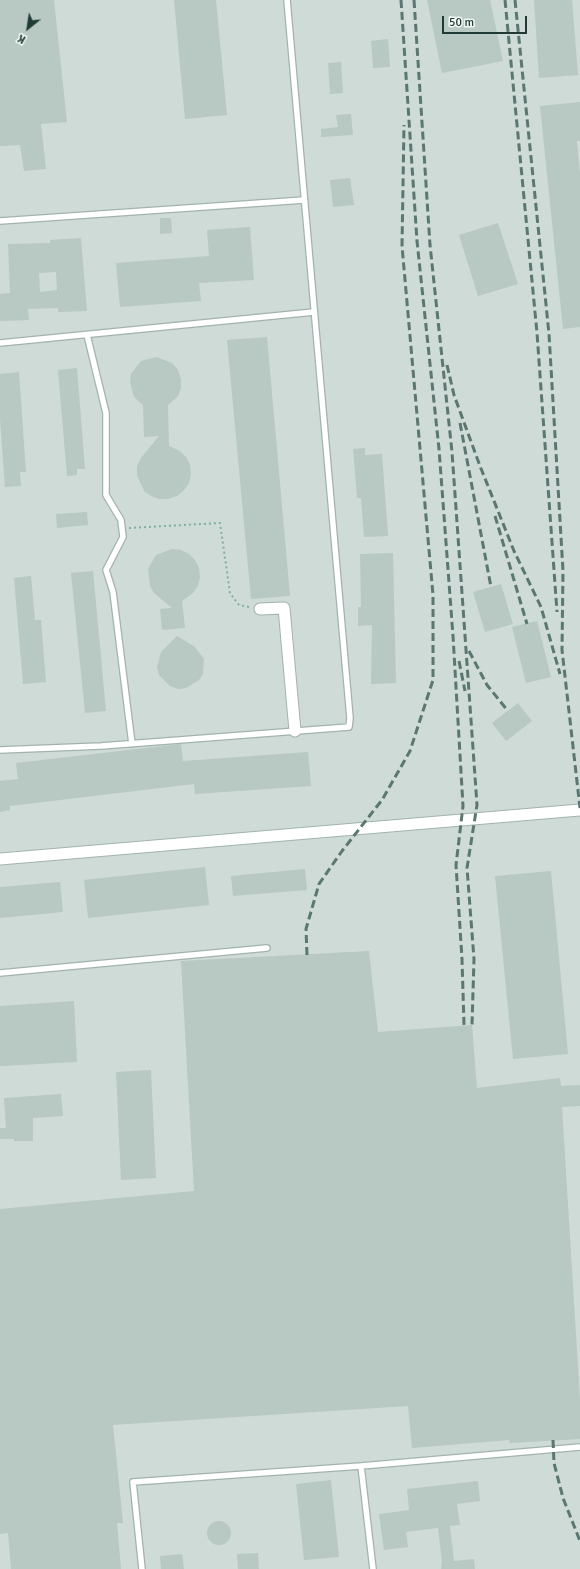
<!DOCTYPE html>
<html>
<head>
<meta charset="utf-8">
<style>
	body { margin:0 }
	#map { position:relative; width:580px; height:1569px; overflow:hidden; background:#dfebe6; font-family:Signika,sans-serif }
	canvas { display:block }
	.north { position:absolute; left:8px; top:8px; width:40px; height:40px; -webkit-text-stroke:3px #f0f7f4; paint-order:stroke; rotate:210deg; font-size:11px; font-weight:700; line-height:16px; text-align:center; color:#203b36 }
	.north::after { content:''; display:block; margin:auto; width:14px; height:18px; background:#203b36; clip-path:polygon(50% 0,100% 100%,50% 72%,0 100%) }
	.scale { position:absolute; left:442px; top:16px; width:85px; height:18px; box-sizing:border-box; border:2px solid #203b36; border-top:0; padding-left:5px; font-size:12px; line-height:14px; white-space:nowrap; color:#203b36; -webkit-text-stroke:3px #f0f7f4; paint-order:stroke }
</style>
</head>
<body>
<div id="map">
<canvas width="580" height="1569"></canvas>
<div class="north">K</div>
<div class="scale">50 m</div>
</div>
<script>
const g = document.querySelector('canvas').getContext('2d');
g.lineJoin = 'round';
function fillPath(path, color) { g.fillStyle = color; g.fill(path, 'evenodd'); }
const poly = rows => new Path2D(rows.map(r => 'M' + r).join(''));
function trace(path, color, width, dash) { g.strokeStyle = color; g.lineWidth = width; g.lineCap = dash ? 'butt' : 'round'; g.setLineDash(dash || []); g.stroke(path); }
const built = poly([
	[0,0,580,0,580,1569,0,1569]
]);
const building = poly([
	[0,0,54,0,67,122,41,124,46,169,24,171,20,145,0,146],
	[174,0,216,0,227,115,185,119],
	[427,0,490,0,503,61,442,73],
	[534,0,572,0,578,75,539,78],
	[388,39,390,67,373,68,371,41],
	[341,62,343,93,330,94,328,63],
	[580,102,580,141,577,141,580,174,580,327,563,329,540,106],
	[351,114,353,135,321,137,321,129,338,127,336,115],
	[350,178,354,205,333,207,330,180],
	[160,218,171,218,172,233,160,234],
	[498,223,518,284,478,296,459,235],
	[250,227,254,280,199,283,201,301,120,307,116,263,209,256,207,230],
	[81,238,87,311,58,312,58,308,28,309,29,320,0,321,0,294,10,293,8,244,50,243,50,240],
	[56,272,57,290,40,292,39,273],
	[267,337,290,596,251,599,227,340],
	[157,357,172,363,178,370,181,379,181,388,178,396,168,405,169,446,180,451,186,457,190,465,191,474,189,483,184,490,177,496,168,499,159,499,151,496,144,491,137,475,137,466,141,458,159,436,144,437,143,405,134,397,130,382,131,374,141,361],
	[77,368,85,469,77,469,77,475,67,476,58,370],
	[19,372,26,472,20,472,21,486,5,487,0,419,0,374],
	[365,448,365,455,382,454,388,536,364,537,361,498,357,498,353,449],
	[87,512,88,525,57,528,56,514],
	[172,549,181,550,189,554,195,560,199,568,200,577,198,586,193,593,182,601,185,628,162,630,160,609,172,608,154,593,150,586,148,569,156,555],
	[393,553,396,683,371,684,372,625,358,626,358,607,361,607,360,554],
	[93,571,106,711,85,713,71,573],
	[31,576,35,620,41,620,46,682,23,684,14,578],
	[501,584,513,624,485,632,473,592],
	[537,621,551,677,526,683,512,627],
	[177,636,195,647,204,659,203,674,199,680,186,688,178,689,170,686,159,675,157,667,161,652],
	[518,703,532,721,506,741,492,723],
	[181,744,183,761,308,752,311,786,195,794,194,784,10,806,10,810,0,812,0,781,18,779,16,763],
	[205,867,209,905,88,918,84,880],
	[305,869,307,890,233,896,231,876],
	[551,871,568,1054,513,1059,495,876],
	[60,882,63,912,0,918,0,887],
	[369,951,378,1032,472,1025,477,1088,560,1078,561,1086,580,1085,580,1106,562,1107,580,1400,580,1439,510,1443,509,1440,412,1448,408,1406,113,1425,123,1523,117,1523,121,1569,11,1569,8,1533,0,1534,0,1209,194,1191,181,961],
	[74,1001,77,1062,0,1066,0,1006],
	[151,1070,156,1178,121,1180,116,1072],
	[61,1094,63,1116,33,1118,33,1141,14,1141,14,1139,0,1139,0,1128,6,1128,4,1098],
	[331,1480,339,1557,304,1560,296,1484],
	[478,1481,480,1501,457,1504,460,1525,450,1526,454,1561,474,1559,475,1569,441,1569,442,1562,438,1528,406,1532,408,1547,384,1550,379,1514,409,1510,407,1489],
	'207 1533a12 12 0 1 1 24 0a12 12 0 1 1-24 0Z',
	[258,1553,259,1569,238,1569,237,1554],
	[182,1554,184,1569,161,1569,160,1556]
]);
const path = poly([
	[129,528,220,523,230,593,239,605,249,607]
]);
const service = poly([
	[0,221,304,200],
	[87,335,106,413,106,495,121,520,123,537,106,570,113,592,132,744],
	[0,343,314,312],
	[0,750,101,746,349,727,350,718,287,0],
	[0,973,267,948],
	[361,1466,373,1569],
	[142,1569,133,1482,361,1466,580,1447]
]);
const minor = poly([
	[260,609,284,608,295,731],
	[0,859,580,810]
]);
const rail = poly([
	[401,0,417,241,439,449,453,636,463,806,456,865,462,959,464,1025],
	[414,0,430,245,452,452,477,805,467,868,474,959,472,1025],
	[505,0,537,333,557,612],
	[515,0,549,334,563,571,562,650,580,808],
	[447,365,454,395,480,466,514,551,541,607,560,674],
	[460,423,491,587],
	[495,516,527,624],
	[469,651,487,685,508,711],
	[459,661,465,691],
	[307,955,306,929,319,884,342,851,382,800,410,751,433,680,433,595,402,246,404,125],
	[553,1440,554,1463,563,1498,580,1541]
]);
fillPath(built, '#cedbd6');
fillPath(building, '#b8c8c3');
trace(service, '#a2b3ae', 8);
trace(minor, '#a2b3ae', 13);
trace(path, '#7fafa3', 2, [2, 3]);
trace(service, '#fff', 5.5);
trace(minor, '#fff', 11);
trace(rail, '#5a7771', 3, [8, 4]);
</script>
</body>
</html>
